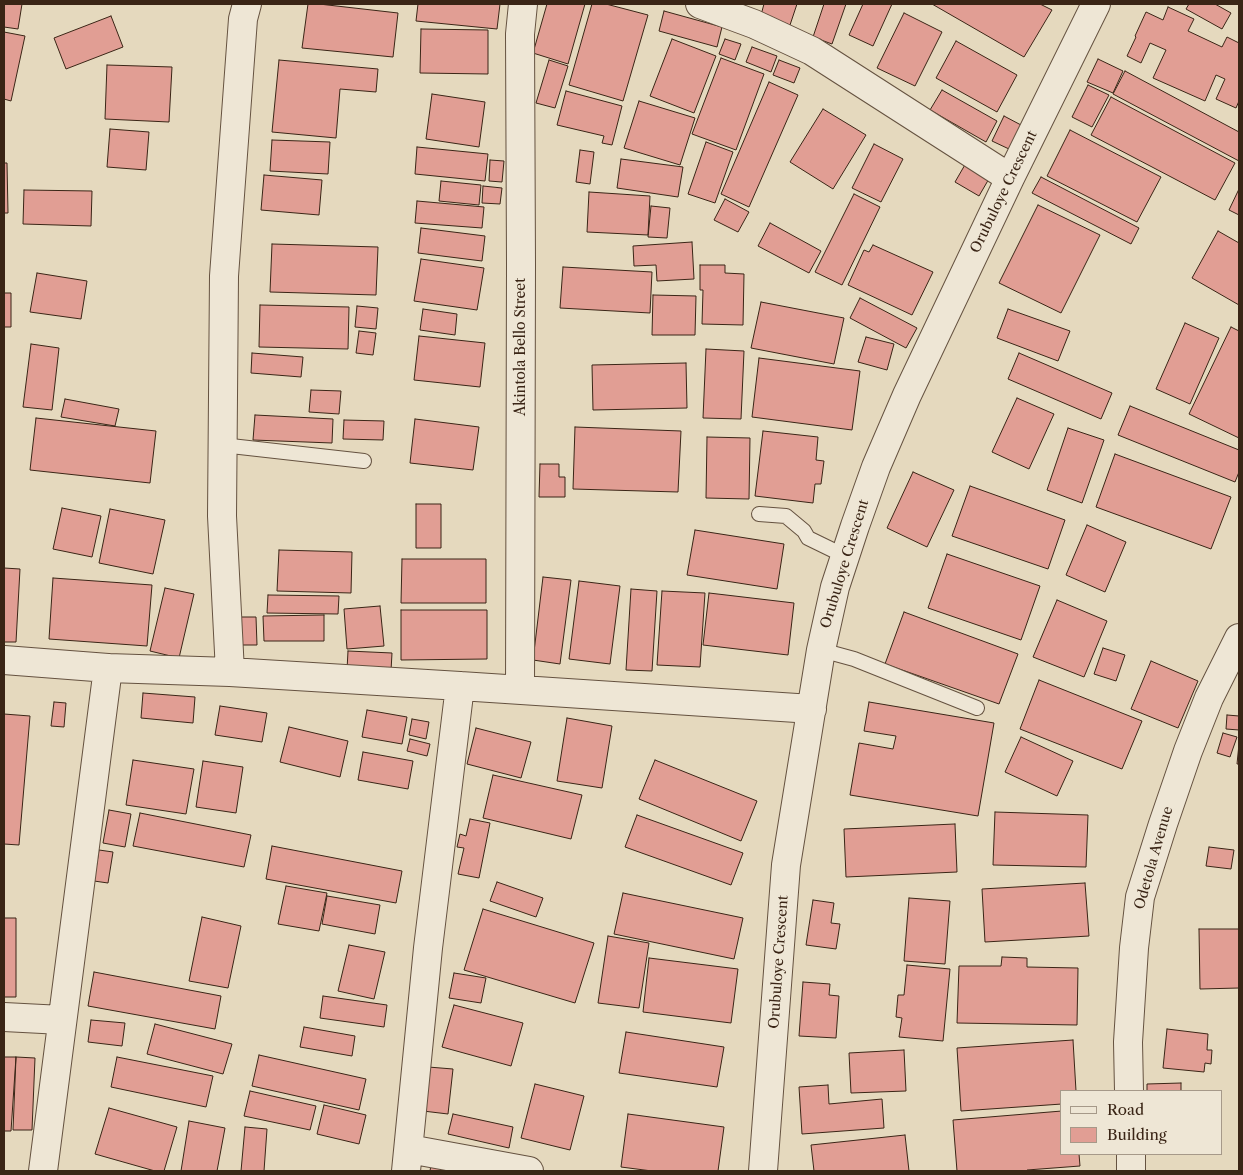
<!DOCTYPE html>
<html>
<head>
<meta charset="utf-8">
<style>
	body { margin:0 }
	#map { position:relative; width:1243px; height:1175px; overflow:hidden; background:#e5d9be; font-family:"Libre Caslon Text",serif }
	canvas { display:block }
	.frame { position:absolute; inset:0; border:5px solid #3a2516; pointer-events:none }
	.legend { position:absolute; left:1060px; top:1090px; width:162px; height:65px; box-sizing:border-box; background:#eee6d5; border:1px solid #a69989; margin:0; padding:6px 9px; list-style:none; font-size:15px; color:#3a2516 }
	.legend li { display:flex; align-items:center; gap:10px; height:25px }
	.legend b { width:25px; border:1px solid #a69989 }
</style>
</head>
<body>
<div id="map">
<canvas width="1243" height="1175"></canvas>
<div class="frame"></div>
<ul class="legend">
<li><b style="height:6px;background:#eee6d5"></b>Road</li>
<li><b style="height:14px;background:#e19e94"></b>Building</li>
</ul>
</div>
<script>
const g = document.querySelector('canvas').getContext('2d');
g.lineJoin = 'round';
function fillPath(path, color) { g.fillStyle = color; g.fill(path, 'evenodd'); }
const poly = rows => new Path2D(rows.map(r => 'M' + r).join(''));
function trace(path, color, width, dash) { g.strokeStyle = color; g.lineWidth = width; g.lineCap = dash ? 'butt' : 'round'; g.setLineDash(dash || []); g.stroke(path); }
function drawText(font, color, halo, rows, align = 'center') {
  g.font = font + ' "Libre Caslon Text",serif'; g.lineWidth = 5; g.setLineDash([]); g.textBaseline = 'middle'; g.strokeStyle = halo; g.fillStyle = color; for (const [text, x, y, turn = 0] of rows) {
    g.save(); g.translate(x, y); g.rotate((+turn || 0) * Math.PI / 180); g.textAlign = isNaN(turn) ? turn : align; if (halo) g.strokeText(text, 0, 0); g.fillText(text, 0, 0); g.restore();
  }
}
const building = poly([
	[4,4,22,4,18,29,4,27,4,4],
	[308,4,319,4,398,13,393,57,302,48,308,4],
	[418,4,500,4,497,29,416,21,418,4],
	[547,4,585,4,568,64,533,53,547,4],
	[592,4,606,4,648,15,623,101,569,85,592,4],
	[764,4,797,4,790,25,761,15,764,4],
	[824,4,846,4,832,44,813,37,824,4],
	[863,4,892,4,873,46,849,35,863,4],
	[932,4,1040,4,1052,10,1024,57,932,4],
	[1189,4,1215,4,1231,13,1222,29,1186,9,1189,4],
	[1168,7,1194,19,1188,31,1222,47,1227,37,1239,43,1239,101,1236,108,1216,99,1225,79,1216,75,1205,101,1153,78,1166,50,1150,43,1141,63,1127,56,1136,37,1135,36,1146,12,1163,20,1168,7],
	[664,11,722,27,717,47,659,31,664,11],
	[904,13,942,32,915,86,877,68,904,13],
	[111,16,123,47,66,69,54,38,111,16],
	[421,29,488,30,488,74,420,73,421,29],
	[4,32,25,36,11,101,4,99,4,32],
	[672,39,716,56,694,113,650,96,672,39],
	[725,39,741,44,735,60,719,54,725,39],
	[956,41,1017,75,997,112,936,78,956,41],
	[752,47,777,56,771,72,746,62,752,47],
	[721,58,764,74,736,150,692,134,721,58],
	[1098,59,1123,71,1113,93,1087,82,1098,59],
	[279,60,378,69,376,92,340,89,336,138,272,132,279,60],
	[549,60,568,66,555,108,536,103,549,60],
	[779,60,800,68,794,83,773,75,779,60],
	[107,65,172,67,169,122,105,119,107,65],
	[1125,71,1239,132,1239,161,1113,94,1125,71],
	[769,82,798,95,749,207,721,194,769,82],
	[1088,85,1109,95,1092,127,1072,117,1088,85],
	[942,90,997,121,986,142,930,110,942,90],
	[566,91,622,106,612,145,602,143,604,136,557,125,566,91],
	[432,94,485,102,479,147,426,139,432,94],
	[1111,97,1235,163,1215,200,1091,135,1111,97],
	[639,101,695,118,680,165,624,148,639,101],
	[823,109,866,135,833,189,790,162,823,109],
	[1004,116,1021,125,1009,149,992,141,1004,116],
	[110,129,149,132,146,170,107,167,110,129],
	[1070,130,1161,177,1137,222,1047,176,1070,130],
	[272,140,330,142,328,174,270,171,272,140],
	[706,142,733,152,715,203,688,194,706,142],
	[874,144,903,159,881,202,852,188,874,144],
	[417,147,488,154,485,181,415,174,417,147],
	[580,150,594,152,590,184,576,182,580,150],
	[621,159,683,167,678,197,617,188,621,159],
	[490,160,504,161,502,182,489,181,490,160],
	[4,163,7,163,8,213,4,213,4,163],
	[966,163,990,177,979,196,955,182,966,163],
	[264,175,322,180,319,215,261,210,264,175],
	[1041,177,1139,228,1131,244,1032,193,1041,177],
	[441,181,481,185,479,205,439,201,441,181],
	[483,186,502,188,500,204,482,203,483,186],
	[1239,189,1239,215,1229,210,1239,189],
	[24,190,92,191,91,226,23,224,24,190],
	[589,192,650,196,648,235,587,232,589,192],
	[854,194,880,207,842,285,815,272,854,194],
	[725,199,749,212,738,232,714,220,725,199],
	[417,201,484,207,482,228,415,223,417,201],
	[1038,205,1100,235,1061,313,999,283,1038,205],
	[651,206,670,208,667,238,648,237,651,206],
	[770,223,821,251,809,273,758,246,770,223],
	[421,228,485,236,482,261,418,253,421,228],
	[1218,231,1239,243,1239,305,1192,278,1218,231],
	[692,242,694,279,657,281,656,265,634,266,633,246,692,242],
	[272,244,378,247,376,295,270,292,272,244],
	[873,245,933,272,912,315,848,285,864,250,869,252,873,245],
	[421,259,484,268,477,310,414,301,421,259],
	[700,265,725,265,725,273,744,274,743,325,702,324,703,290,700,290,700,265],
	[563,267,652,272,650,313,560,308,563,267],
	[37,273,87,281,81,319,30,312,37,273],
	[4,293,11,293,11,327,4,327,4,293],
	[653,295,696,296,695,335,652,335,653,295],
	[860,298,917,328,906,348,850,318,860,298],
	[761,302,844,318,834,364,751,348,761,302],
	[260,305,349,307,348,349,259,347,260,305],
	[357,306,378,308,376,329,355,327,357,306],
	[423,309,457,314,455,335,420,330,423,309],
	[1008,309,1070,331,1058,361,997,338,1008,309],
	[1185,323,1219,338,1190,404,1156,389,1185,323],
	[1231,327,1239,331,1239,438,1189,414,1231,327],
	[359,331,376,333,373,355,356,353,359,331],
	[419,336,485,343,480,387,414,380,419,336],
	[866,337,894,344,887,370,858,362,866,337],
	[31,344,59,348,52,410,23,407,31,344],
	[706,349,744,351,741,419,703,418,706,349],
	[252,353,303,357,301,377,251,373,252,353],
	[1019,353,1112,393,1101,419,1008,379,1019,353],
	[759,358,860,371,852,430,752,417,759,358],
	[686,363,687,408,593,410,592,365,686,363],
	[311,390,341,391,339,414,309,412,311,390],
	[1017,398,1054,414,1029,469,992,452,1017,398],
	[65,399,119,409,115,426,61,417,65,399],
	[1130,406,1239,450,1239,472,1235,482,1118,435,1130,406],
	[255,415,333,419,332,443,253,440,255,415],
	[36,418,156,431,150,483,30,470,36,418],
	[415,419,479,427,473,470,410,463,415,419],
	[344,420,384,421,383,440,343,439,344,420],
	[575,427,681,431,678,492,573,489,575,427],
	[1068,428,1104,440,1082,503,1047,490,1068,428],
	[763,431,818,437,816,460,824,461,821,484,815,484,813,503,755,496,763,431],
	[707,437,750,438,749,499,706,498,707,437],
	[1115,454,1231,497,1211,549,1096,507,1115,454],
	[540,464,559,464,559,477,565,477,565,497,539,497,540,464],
	[913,472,954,490,927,547,887,528,913,472],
	[970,486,1065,520,1048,569,952,536,970,486],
	[416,504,441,504,441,548,416,548,416,504],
	[62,508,101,516,92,557,53,549,62,508],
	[110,509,165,520,153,574,99,563,110,509],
	[1087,525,1126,542,1105,592,1066,575,1087,525],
	[695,530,784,544,777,589,687,575,695,530],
	[279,550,352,552,351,593,277,591,279,550],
	[947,554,1040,586,1021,640,928,608,947,554],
	[402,559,486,559,486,603,401,603,402,559],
	[4,568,20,569,16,642,4,642,4,568],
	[543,577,571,580,560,664,533,660,543,577],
	[53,578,152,585,147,646,49,639,53,578],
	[579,581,620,586,610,664,569,659,579,581],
	[165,588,194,594,179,658,150,651,165,588],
	[631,589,657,591,652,671,626,670,631,589],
	[662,591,705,593,700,667,657,665,662,591],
	[709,593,794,603,788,655,703,645,709,593],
	[268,595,339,596,338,614,267,613,268,595],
	[1057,600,1107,621,1084,677,1033,657,1057,600],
	[380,606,384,646,347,649,344,609,380,606],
	[401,610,487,610,487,659,401,660,401,610],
	[904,612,1018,654,999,704,885,664,904,612],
	[324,615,324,641,264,641,263,616,324,615],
	[238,617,256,617,257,645,239,645,238,617],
	[1103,648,1125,655,1116,681,1094,674,1103,648],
	[348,651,392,653,391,671,347,670,348,651],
	[1151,661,1198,681,1178,728,1131,709,1151,661],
	[1039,680,1142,721,1122,769,1020,729,1039,680],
	[143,693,195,697,193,723,141,718,143,693],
	[54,702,66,703,64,727,51,726,54,702],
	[869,702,994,723,978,816,850,795,859,743,893,749,896,736,864,731,869,702],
	[220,706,267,713,262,742,215,735,220,706],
	[367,710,407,717,402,744,362,737,367,710],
	[4,714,30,716,19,845,4,844,4,714],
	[1227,715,1239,716,1239,730,1226,729,1227,715],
	[567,718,612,726,602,788,557,781,567,718],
	[412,719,429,722,426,739,409,735,412,719],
	[289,727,348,741,340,777,280,762,289,727],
	[476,728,531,742,521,778,467,764,476,728],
	[1223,733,1237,737,1230,757,1217,753,1223,733],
	[1021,737,1073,761,1057,796,1005,772,1021,737],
	[410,739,430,744,427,756,407,751,410,739],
	[1239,744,1239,764,1237,764,1239,744],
	[363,752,413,761,408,789,358,780,363,752],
	[133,760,194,769,186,814,126,805,133,760],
	[655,760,757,801,741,841,639,799,655,760],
	[203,761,243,767,236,813,196,807,203,761],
	[493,775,582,795,571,839,483,818,493,775],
	[109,810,131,814,125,847,103,843,109,810],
	[995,812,1088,815,1086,867,993,865,995,812],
	[140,813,251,835,244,867,133,846,140,813],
	[637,815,743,853,731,885,625,847,637,815],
	[470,819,490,823,479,878,458,874,464,848,457,847,460,834,466,836,470,819],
	[955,824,957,872,846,877,844,829,955,824],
	[272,846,402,871,396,903,266,879,272,846],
	[1209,847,1234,850,1231,869,1206,866,1209,847],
	[99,850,113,852,108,883,94,881,99,850],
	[497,882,543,898,536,917,490,901,497,882],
	[1085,883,1089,936,985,942,982,889,1085,883],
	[286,886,327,893,319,931,278,924,286,886],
	[623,893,743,918,734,959,614,934,623,893],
	[327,896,380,905,375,934,322,924,327,896],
	[909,898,950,901,945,964,904,961,909,898],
	[813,900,834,903,831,923,840,924,836,949,806,945,813,900],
	[483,909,594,943,575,1003,464,970,483,909],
	[202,917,241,926,228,988,189,981,202,917],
	[4,918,16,918,16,997,4,997,4,918],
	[1199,929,1239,929,1239,988,1200,989,1199,929],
	[608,936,649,943,639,1008,598,1003,608,936],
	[349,945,385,952,374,999,338,991,349,945],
	[1002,957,1027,958,1027,967,1078,968,1077,1025,957,1023,959,966,1001,966,1002,957],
	[649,958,738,969,731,1023,643,1012,649,958],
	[907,965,950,969,943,1041,899,1037,902,1018,896,1017,898,995,904,995,907,965],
	[94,972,221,996,215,1029,88,1006,94,972],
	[454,973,486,978,481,1003,449,998,454,973],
	[803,982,830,984,829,995,839,996,836,1038,799,1036,803,982],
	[323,996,387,1005,384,1027,320,1018,323,996],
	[454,1005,523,1023,511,1066,442,1047,454,1005],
	[91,1020,125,1023,122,1046,88,1042,91,1020],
	[155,1024,232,1044,223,1074,147,1054,155,1024],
	[304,1027,355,1036,352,1056,300,1047,304,1027],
	[1167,1029,1208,1034,1207,1050,1212,1050,1211,1064,1205,1063,1204,1072,1163,1068,1167,1029],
	[626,1032,724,1047,717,1087,619,1073,626,1032],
	[1073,1040,1076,1091,1062,1091,1062,1104,961,1111,957,1048,1073,1040],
	[904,1050,906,1091,851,1093,849,1053,904,1050],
	[259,1055,366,1079,359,1110,252,1086,259,1055],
	[4,1057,16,1057,11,1131,4,1131,4,1057],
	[16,1057,35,1058,32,1130,13,1130,16,1057],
	[117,1057,213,1076,206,1107,111,1087,117,1057],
	[428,1067,453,1069,448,1114,423,1111,428,1067],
	[1181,1083,1181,1091,1147,1091,1147,1084,1181,1083],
	[535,1084,584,1096,570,1150,521,1138,535,1084],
	[828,1085,829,1104,882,1099,884,1128,802,1134,799,1087,828,1085],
	[250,1091,316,1106,310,1130,244,1116,250,1091],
	[324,1105,366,1115,359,1144,317,1134,324,1105],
	[109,1108,177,1127,164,1171,155,1171,95,1154,109,1108],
	[1062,1111,1062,1154,1079,1154,1080,1166,1027,1170,1027,1171,957,1171,953,1120,1062,1111],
	[453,1114,513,1127,509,1148,448,1134,453,1114],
	[628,1114,724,1127,718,1171,652,1171,621,1167,628,1114],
	[189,1121,225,1128,217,1171,181,1171,189,1121],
	[245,1127,267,1129,264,1171,241,1171,245,1127],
	[905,1135,909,1171,814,1171,811,1145,905,1135],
	[431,1165,462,1171,430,1171,431,1165]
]);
const service = poly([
	[222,445,364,461],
	[759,514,786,516,804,531,808,538,845,556],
	[821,650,854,659,977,708]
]);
const minor = poly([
	[700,4,754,24,812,51,1010,178],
	[4,660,108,668,230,672,460,686,812,709],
	[230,672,222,516,224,276,243,19,247,4],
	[520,690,521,264,520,34,523,4],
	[4,1017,62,1020],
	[1129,1091,1128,1042,1134,948,1140,897,1163,824,1188,751,1209,698,1239,638],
	[409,1149,529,1171],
	[1131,1154,1131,1171],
	[43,1171,108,668],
	[406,1171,428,948,460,686],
	[763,1171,786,865,821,650,835,587,855,526,876,467,907,395,1010,178,1096,4]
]);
const streetNames = [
	["Orubuloye Crescent",1004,192,-64],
	["Akintola Bello Street",521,347,-90],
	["Orubuloye Crescent",845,564,-73],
	["Odetola Avenue",1154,858,-74],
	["Orubuloye Crescent",779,962,-86]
];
fillPath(building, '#e19e94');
trace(building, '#3a2516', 1);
trace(service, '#655240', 16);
trace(minor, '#655240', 30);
trace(service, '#eee6d5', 14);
trace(minor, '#eee6d5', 28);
drawText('14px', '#3a2516', '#eee6d5', streetNames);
</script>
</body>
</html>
